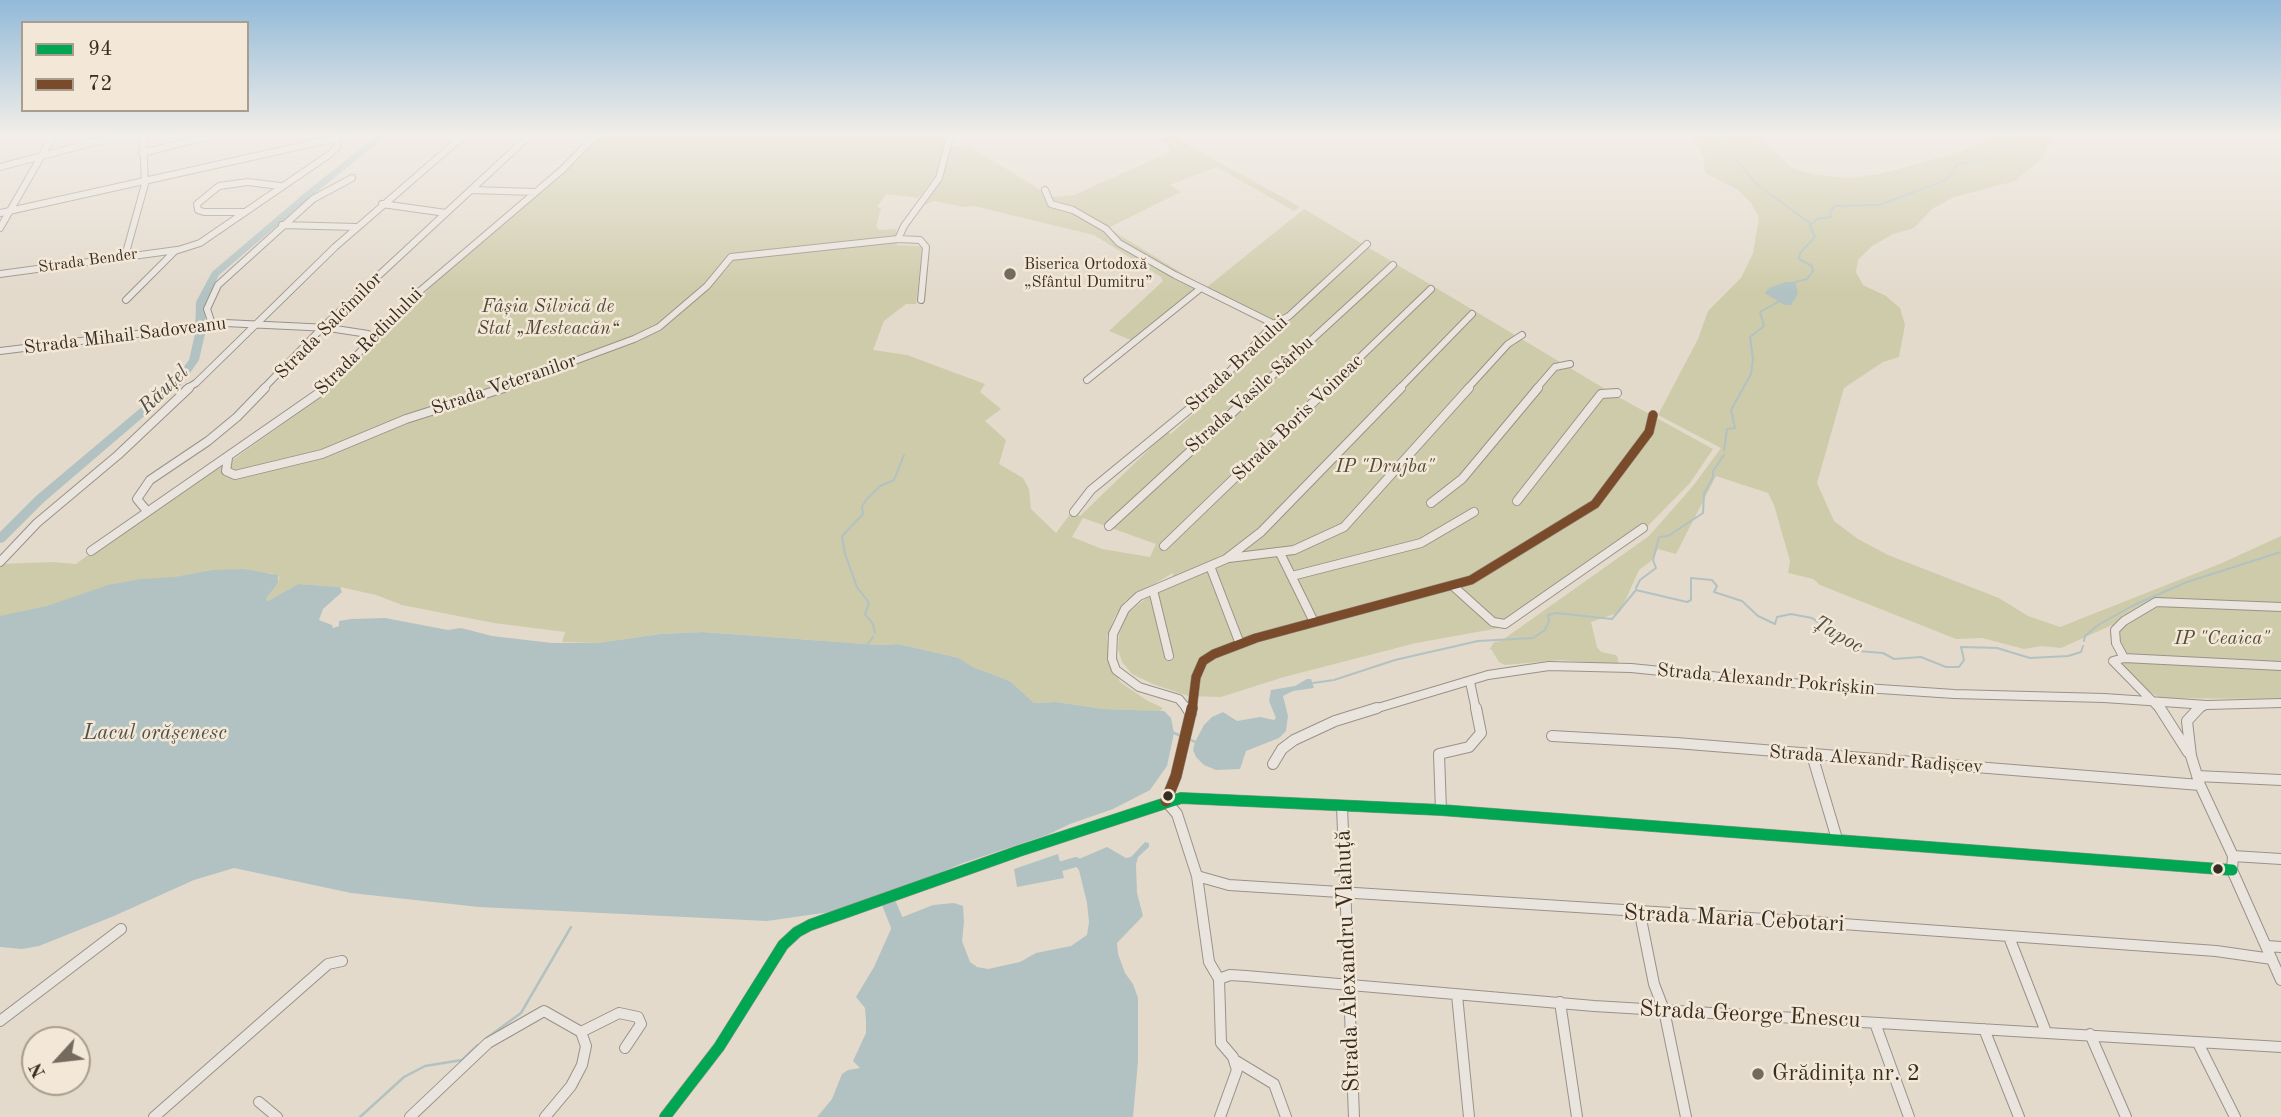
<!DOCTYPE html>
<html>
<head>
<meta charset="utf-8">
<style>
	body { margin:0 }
	#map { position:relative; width:2281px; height:1117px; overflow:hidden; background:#e3dacc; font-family:"Old Standard TT",serif }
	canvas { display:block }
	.legend { position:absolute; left:21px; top:21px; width:228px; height:91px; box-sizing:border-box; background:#f3e8d7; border:2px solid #a89d8f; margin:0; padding:9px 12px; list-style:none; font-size:21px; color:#382d22 }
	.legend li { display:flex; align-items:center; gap:14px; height:35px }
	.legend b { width:35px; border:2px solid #a89d8f }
	.north { position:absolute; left:21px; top:1026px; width:70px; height:70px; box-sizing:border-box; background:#f3e8d7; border:2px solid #a89d8f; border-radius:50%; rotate:243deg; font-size:19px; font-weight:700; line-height:28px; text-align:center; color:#382d22 }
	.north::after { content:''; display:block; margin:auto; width:24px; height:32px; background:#746a5e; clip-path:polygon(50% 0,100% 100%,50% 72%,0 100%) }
</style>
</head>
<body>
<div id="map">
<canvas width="2281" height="1117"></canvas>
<ul class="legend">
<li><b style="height:9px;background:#00a651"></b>94</li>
<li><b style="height:9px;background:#7a4b2a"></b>72</li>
</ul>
<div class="north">N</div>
</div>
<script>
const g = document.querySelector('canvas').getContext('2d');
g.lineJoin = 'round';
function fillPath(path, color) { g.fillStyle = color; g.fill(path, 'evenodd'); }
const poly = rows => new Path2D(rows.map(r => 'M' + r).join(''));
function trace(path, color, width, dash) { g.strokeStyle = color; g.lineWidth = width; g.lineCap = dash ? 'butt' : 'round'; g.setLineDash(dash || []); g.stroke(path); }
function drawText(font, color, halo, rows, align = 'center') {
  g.font = font + ' "Old Standard TT",serif'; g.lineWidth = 5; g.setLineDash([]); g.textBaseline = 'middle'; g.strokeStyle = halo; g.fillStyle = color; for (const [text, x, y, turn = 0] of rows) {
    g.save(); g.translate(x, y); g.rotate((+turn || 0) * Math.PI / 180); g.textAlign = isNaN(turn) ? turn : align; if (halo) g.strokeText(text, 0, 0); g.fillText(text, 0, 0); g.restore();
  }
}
const green = poly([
	[591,136,948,136,935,176,918,198,886,194,877,207,881,208,876,227,880,230,896,229,897,245,919,246,922,248,916,304,906,304,884,321,873,350,907,355,985,384,980,392,1001,409,985,421,1006,440,999,464,1023,478,1029,489,1031,509,1056,533,1071,513,1080,516,1167,432,1171,434,1200,408,1241,359,1273,329,1202,291,1304,209,1622,399,1713,449,1690,483,1643,531,1505,627,1416,643,1284,677,1221,697,1188,696,1153,684,1132,674,1122,662,1118,649,1119,634,1127,614,1150,595,1148,590,1173,578,1173,573,1125,601,1114,618,1107,637,1110,659,1120,682,1148,701,1163,708,1160,711,1104,709,1056,702,1034,703,1010,681,973,667,959,658,898,644,879,645,703,632,660,634,597,643,562,642,565,632,494,623,402,605,376,595,340,587,298,584,268,601,266,599,278,583,279,577,271,573,211,573,109,587,37,611,0,619,0,564,52,562,76,564,147,511,228,458,225,468,230,474,256,471,335,450,367,435,277,463,236,471,229,467,231,461,328,392,433,285],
	[1083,518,1156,544,1150,557,1102,549,1072,537],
	[1166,136,1172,136,1300,207,1294,211,1216,167,1170,185,1181,192,1108,228,1200,284,1133,341,1109,331,1163,281,1161,277,1094,235,974,206,963,207,934,201,924,205,941,178,952,146,972,148,1052,197,1074,195,1168,153,1170,151,1166,144,1160,140],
	[1692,136,1758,136,1792,168,1816,175,1849,178,1880,174,1956,153,1977,145,1990,136,2054,136,2042,158,2015,181,1954,197,1932,209,1914,228,1893,234,1872,246,1858,260,1856,272,1863,285,1886,296,1900,308,1905,325,1899,357,1883,362,1844,388,1817,483,1834,521,1858,539,1888,555,1999,598,2028,616,2060,627,2222,563,2281,536,2281,699,2160,698,2145,689,2112,656,2119,655,2110,636,2112,625,2061,648,2042,646,2024,649,1982,638,1956,639,1820,585,1813,579,1788,573,1790,561,1774,505,1768,493,1716,476,1676,554,1658,549,1651,561,1639,570,1620,612,1591,622,1597,647,1601,652,1616,655,1618,658,1618,665,1561,660,1505,665,1499,662,1491,649,1489,650,1494,642,1501,641,1649,536,1693,486,1721,448,1658,415,1698,339,1708,311,1741,278,1753,253,1759,218,1751,203,1738,190,1707,174,1703,169,1705,159]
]);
const water = poly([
	[1786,282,1795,282,1798,294,1791,305,1784,305,1765,293,1769,288],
	[244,569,278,575,278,583,266,599,268,601,298,584,340,587,342,592,323,609,319,620,332,625,333,628,339,626,339,621,351,619,385,618,448,630,461,628,492,636,552,643,597,643,660,634,703,632,879,645,898,644,959,658,973,667,1010,681,1034,703,1056,702,1104,709,1164,711,1171,718,1174,733,1167,766,1150,790,1113,809,1070,824,1047,835,963,863,877,899,830,912,767,921,479,907,351,893,234,868,194,880,114,916,39,946,22,949,0,947,0,616,47,606,108,585,141,579,175,577,213,570],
	[1307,679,1311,679,1314,688,1293,691,1283,696,1288,716,1286,731,1279,738,1246,751,1240,769,1216,770,1204,765,1196,757,1193,750,1195,742,1204,725,1212,717,1223,712,1237,721,1260,717,1274,720,1276,718,1269,701,1271,690,1295,686],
	[1145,842,1149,843,1149,847,1138,857,1136,864,1137,893,1143,916,1117,943,1118,954,1125,973,1133,984,1138,998,1138,1061,1133,1117,817,1117,832,1099,842,1074,848,1070,860,1068,853,1061,866,1033,866,1020,865,1008,856,997,874,967,895,920,933,905,954,903,963,906,964,922,962,941,970,962,977,967,988,969,1020,962,1036,953,1071,946,1087,935,1089,922,1087,903,1079,870,1072,862,1107,847,1126,858,1131,857],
	[1058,854,1064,878,1017,887,1014,869]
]);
const streamFar1 = poly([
	[1718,136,1756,184,1811,224],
	[1795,282,1807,279,1813,271,1812,266,1799,259,1800,253,1815,237,1810,226,1817,219,1831,217,1830,212,1835,206,1879,205,1944,181,1953,173,1957,164,1989,159,2019,136],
	[1724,450,1727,429,1735,428,1731,410,1751,374,1753,359,1750,337,1764,326,1760,312,1778,302],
	[1636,588,1640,580,1656,568,1653,560,1659,537,1668,536,1703,513,1704,494,1713,477,1713,471,1724,455],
	[875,633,873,624,865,614,869,603,857,587,845,554,842,536,863,514,862,506,867,499,880,486,894,480,904,455],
	[2084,641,2085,636,2098,625,2134,605,2187,582,2281,552],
	[868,644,873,637],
	[1313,683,1334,680,1395,660,1478,641,1533,638,1545,630,1549,621,1548,615,1556,613,1612,619,1636,590,1687,602,1691,600,1691,578,1712,580,1717,586,1714,592,1742,601,1758,616,1775,624,1777,617,1791,614,1812,618,1857,651,1883,653,1894,659,1921,657,1946,667,1959,667,1964,660,1961,647,1997,648,2030,658,2068,656,2081,652,2083,646]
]);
const stream = poly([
	[1174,733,1179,735],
	[1191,740,1195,742],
	[488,1037,521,1013,571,927],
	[360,1117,404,1077,425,1066,462,1060,478,1045]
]);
const canal = poly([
	[1062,866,1076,862]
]);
const river = poly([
	[376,136,386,136,313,195,219,275,206,302,205,334,199,360,183,383,44,502,4,542,0,543,0,532,36,496,175,379,189,360,195,334,196,302,212,272,307,191,376,136],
	[880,883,891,890,909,933,907,938,901,940,895,938,880,900,875,895,872,890,875,885,880,883]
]);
const minorFar2 = poly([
	[142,153,210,136],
	[0,167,118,136],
	[471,190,536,192],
	[1045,190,1051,204,1073,210,1106,229,1119,243,1175,275,1274,324],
	[382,204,446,213],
	[243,212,204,212,198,210,197,204,219,186,248,182,280,186],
	[0,213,346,136],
	[282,225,356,227],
	[0,228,53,136],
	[898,239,904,226,939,178,950,136],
	[125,256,145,184,143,136],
	[0,274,177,250],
	[126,300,175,251,200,243,330,154,337,147,336,139],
	[212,324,207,309,218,285,313,199,352,178],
	[0,351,225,323,329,328,368,334,373,339],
	[1087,380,1201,288],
	[186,389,196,383,335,247,463,136],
	[263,389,322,328,529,136],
	[324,389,414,296,563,169,595,136],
	[499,389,634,339,659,327,707,286,731,257,898,239,920,240,926,247,921,300],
	[1213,389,1274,324,1289,316,1367,244],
	[1258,389,1393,265],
	[1327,389,1431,289],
	[1399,389,1472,314],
	[1467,389,1508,344,1522,335],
	[1536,389,1555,367,1570,364]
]);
const minorFar1 = poly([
	[228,458,226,471,235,475,322,454,406,419,504,388],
	[1517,501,1601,394,1617,393],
	[1431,503,1462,479,1538,388],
	[147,511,137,499,150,480,208,441,237,417,265,388],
	[1074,512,1091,490,1215,388],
	[1109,526,1259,388],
	[1164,546,1328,388],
	[91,551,326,388],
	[1280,553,1314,622],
	[1229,558,1294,550,1344,527,1469,388],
	[0,562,37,523,118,455,189,388],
	[1210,566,1240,644],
	[1292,576,1421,543,1474,512],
	[1453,586,1493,622,1505,624,1643,528],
	[1153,590,1169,656],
	[2124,658,2116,643,2115,630,2124,621,2156,602,2281,607],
	[1470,682,1476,710],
	[1188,710,1179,699,1139,687,1116,670,1112,659,1113,634,1125,609,1139,596,1226,559,1261,532,1401,388],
	[1192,710,1196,677,1203,661,1214,654,1256,638,1471,580,1595,504,1649,432,1653,415],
	[1371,710,1488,675,1549,666,1631,668,1761,681,1954,694,2104,698,2207,705,2281,703],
	[2161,710,2113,661,2124,658,2281,666],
	[2196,710,2204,706]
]);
const minor = poly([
	[1187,708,1191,714],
	[2160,708,2188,752],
	[2199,708,2187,721,2191,756,2200,785,2233,856,2232,870,2281,980],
	[1552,736,1676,743,2200,785],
	[1812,755,1837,839],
	[1273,764,1282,749,1294,740,1335,721,1377,708],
	[2197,776,2281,780],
	[1166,801,1176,776,1192,708],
	[1166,801,1177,814,1197,876,1209,962,1219,979,1221,1043,1233,1057,1237,1070,1220,1117],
	[1342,806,1354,1117],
	[1441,810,1439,754,1469,747,1481,733,1476,708],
	[2233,856,2281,859],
	[1197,876,1229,885,1829,923,2216,951,2272,959],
	[1640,914,1654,984,1664,1010,1686,1117],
	[2009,937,2046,1032],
	[2267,946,2281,947],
	[1219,979,1230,975,1246,976,1594,1006,2281,1047],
	[1457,995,1469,1117],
	[1560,1002,1577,1117],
	[0,1021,121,929],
	[1875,1023,1909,1117],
	[1984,1029,2019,1117],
	[581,1032,619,1013,638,1017,641,1024,625,1048],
	[2090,1034,2126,1117],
	[2198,1043,2235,1117],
	[1236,1061,1274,1084,1286,1117],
	[259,1102,277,1117],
	[154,1117,328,964,342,961],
	[410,1117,488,1043,544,1011,581,1032,586,1046,582,1065,571,1086,545,1117],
	[665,1117,719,1047,783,945,797,932,810,925,1019,851,1181,798,1441,810,2232,870]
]);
const bus1 = poly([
	[665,1117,719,1047,783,945,797,932,810,925,1019,851,1181,798,1441,810,2232,870]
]);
const bus2Far1 = poly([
	[1192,710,1196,677,1203,661,1214,654,1256,638,1471,580,1595,504,1649,432,1653,415]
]);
const bus2 = poly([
	[1166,801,1176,776,1192,708]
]);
const markers = [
	[1010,274,7,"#746a5e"],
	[1168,796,6,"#382d22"],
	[2218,869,6,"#382d22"],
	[1758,1074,7,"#746a5e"]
];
const farStreetnames = [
	["Strada Bender",88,261,-8]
];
const farPoinames = [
	["Biserica Ortodoxă",1024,265],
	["„Sfântul Dumitru”",1024,283]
];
const parkNames = [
	["Fâșia Silvică de",548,307],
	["Stat „Mesteacăn“",548,329],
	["IP \"Drujba\"",1385,467],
	["IP \"Ceaica\"",2222,639]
];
const streetNames = [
	["Strada Salcîmilor",329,326,-45],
	["Strada Mihail Sadoveanu",125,336,-7],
	["Strada Rediulului",369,342,-45],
	["Strada Bradului",1237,364,-43],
	["Strada Veteranilor",504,385,-19],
	["Strada Vasile Sârbu",1250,395,-42],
	["Strada Boris Voineac",1298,418,-44],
	["Strada Alexandr Pokrîșkin",1766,680,5],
	["Strada Alexandr Radișcev",1876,760,4]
];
const waterNames = [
	["Răuțel",164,390,-44],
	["Țapoc",1838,635,30],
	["Lacul orăşenesc",155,733]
];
const nearStreetnames = [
	["Strada Maria Cebotari",1734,919,3],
	["Strada Аlexandru Vlahuță",1348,961,-92],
	["Strada George Enescu",1750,1015,3]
];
const nearPoinames = [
	["Grădinița nr. 2",1772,1074]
];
fillPath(green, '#cecbaa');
fillPath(water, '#b2c2c2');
trace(streamFar1, '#b2c2c2', 2);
trace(stream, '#b2c2c2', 2.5);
trace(canal, '#b2c2c2', 10);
fillPath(river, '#b2c2c2');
trace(minorFar2, '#999289', 8);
trace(minorFar1, '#999289', 10);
trace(minor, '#999289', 12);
trace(minorFar2, '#e9e4dd', 6);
trace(minorFar1, '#e9e4dd', 8);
trace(minor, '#e9e4dd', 10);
trace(bus1, '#00a651', 11);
trace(bus2Far1, '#7a4b2a', 9);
trace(bus2, '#7a4b2a', 11);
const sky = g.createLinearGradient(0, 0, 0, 293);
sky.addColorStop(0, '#92bad9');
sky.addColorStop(0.46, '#f2eee8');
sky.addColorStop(1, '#f2eee800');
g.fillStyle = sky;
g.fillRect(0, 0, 2281, 293);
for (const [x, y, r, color] of markers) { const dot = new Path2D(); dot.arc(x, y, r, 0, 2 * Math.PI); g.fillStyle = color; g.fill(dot); trace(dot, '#f3e8d7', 2.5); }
drawText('16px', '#382d22', '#f3e8d7', farStreetnames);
drawText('16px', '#382d22', '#f3e8d7', farPoinames, 'left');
drawText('italic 19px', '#534a38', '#f3e8d7', parkNames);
drawText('19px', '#382d22', '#f3e8d7', streetNames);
drawText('italic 21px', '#515049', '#f3e8d7', waterNames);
drawText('23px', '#382d22', '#f3e8d7', nearStreetnames);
drawText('23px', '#382d22', '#f3e8d7', nearPoinames, 'left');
</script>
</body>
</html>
